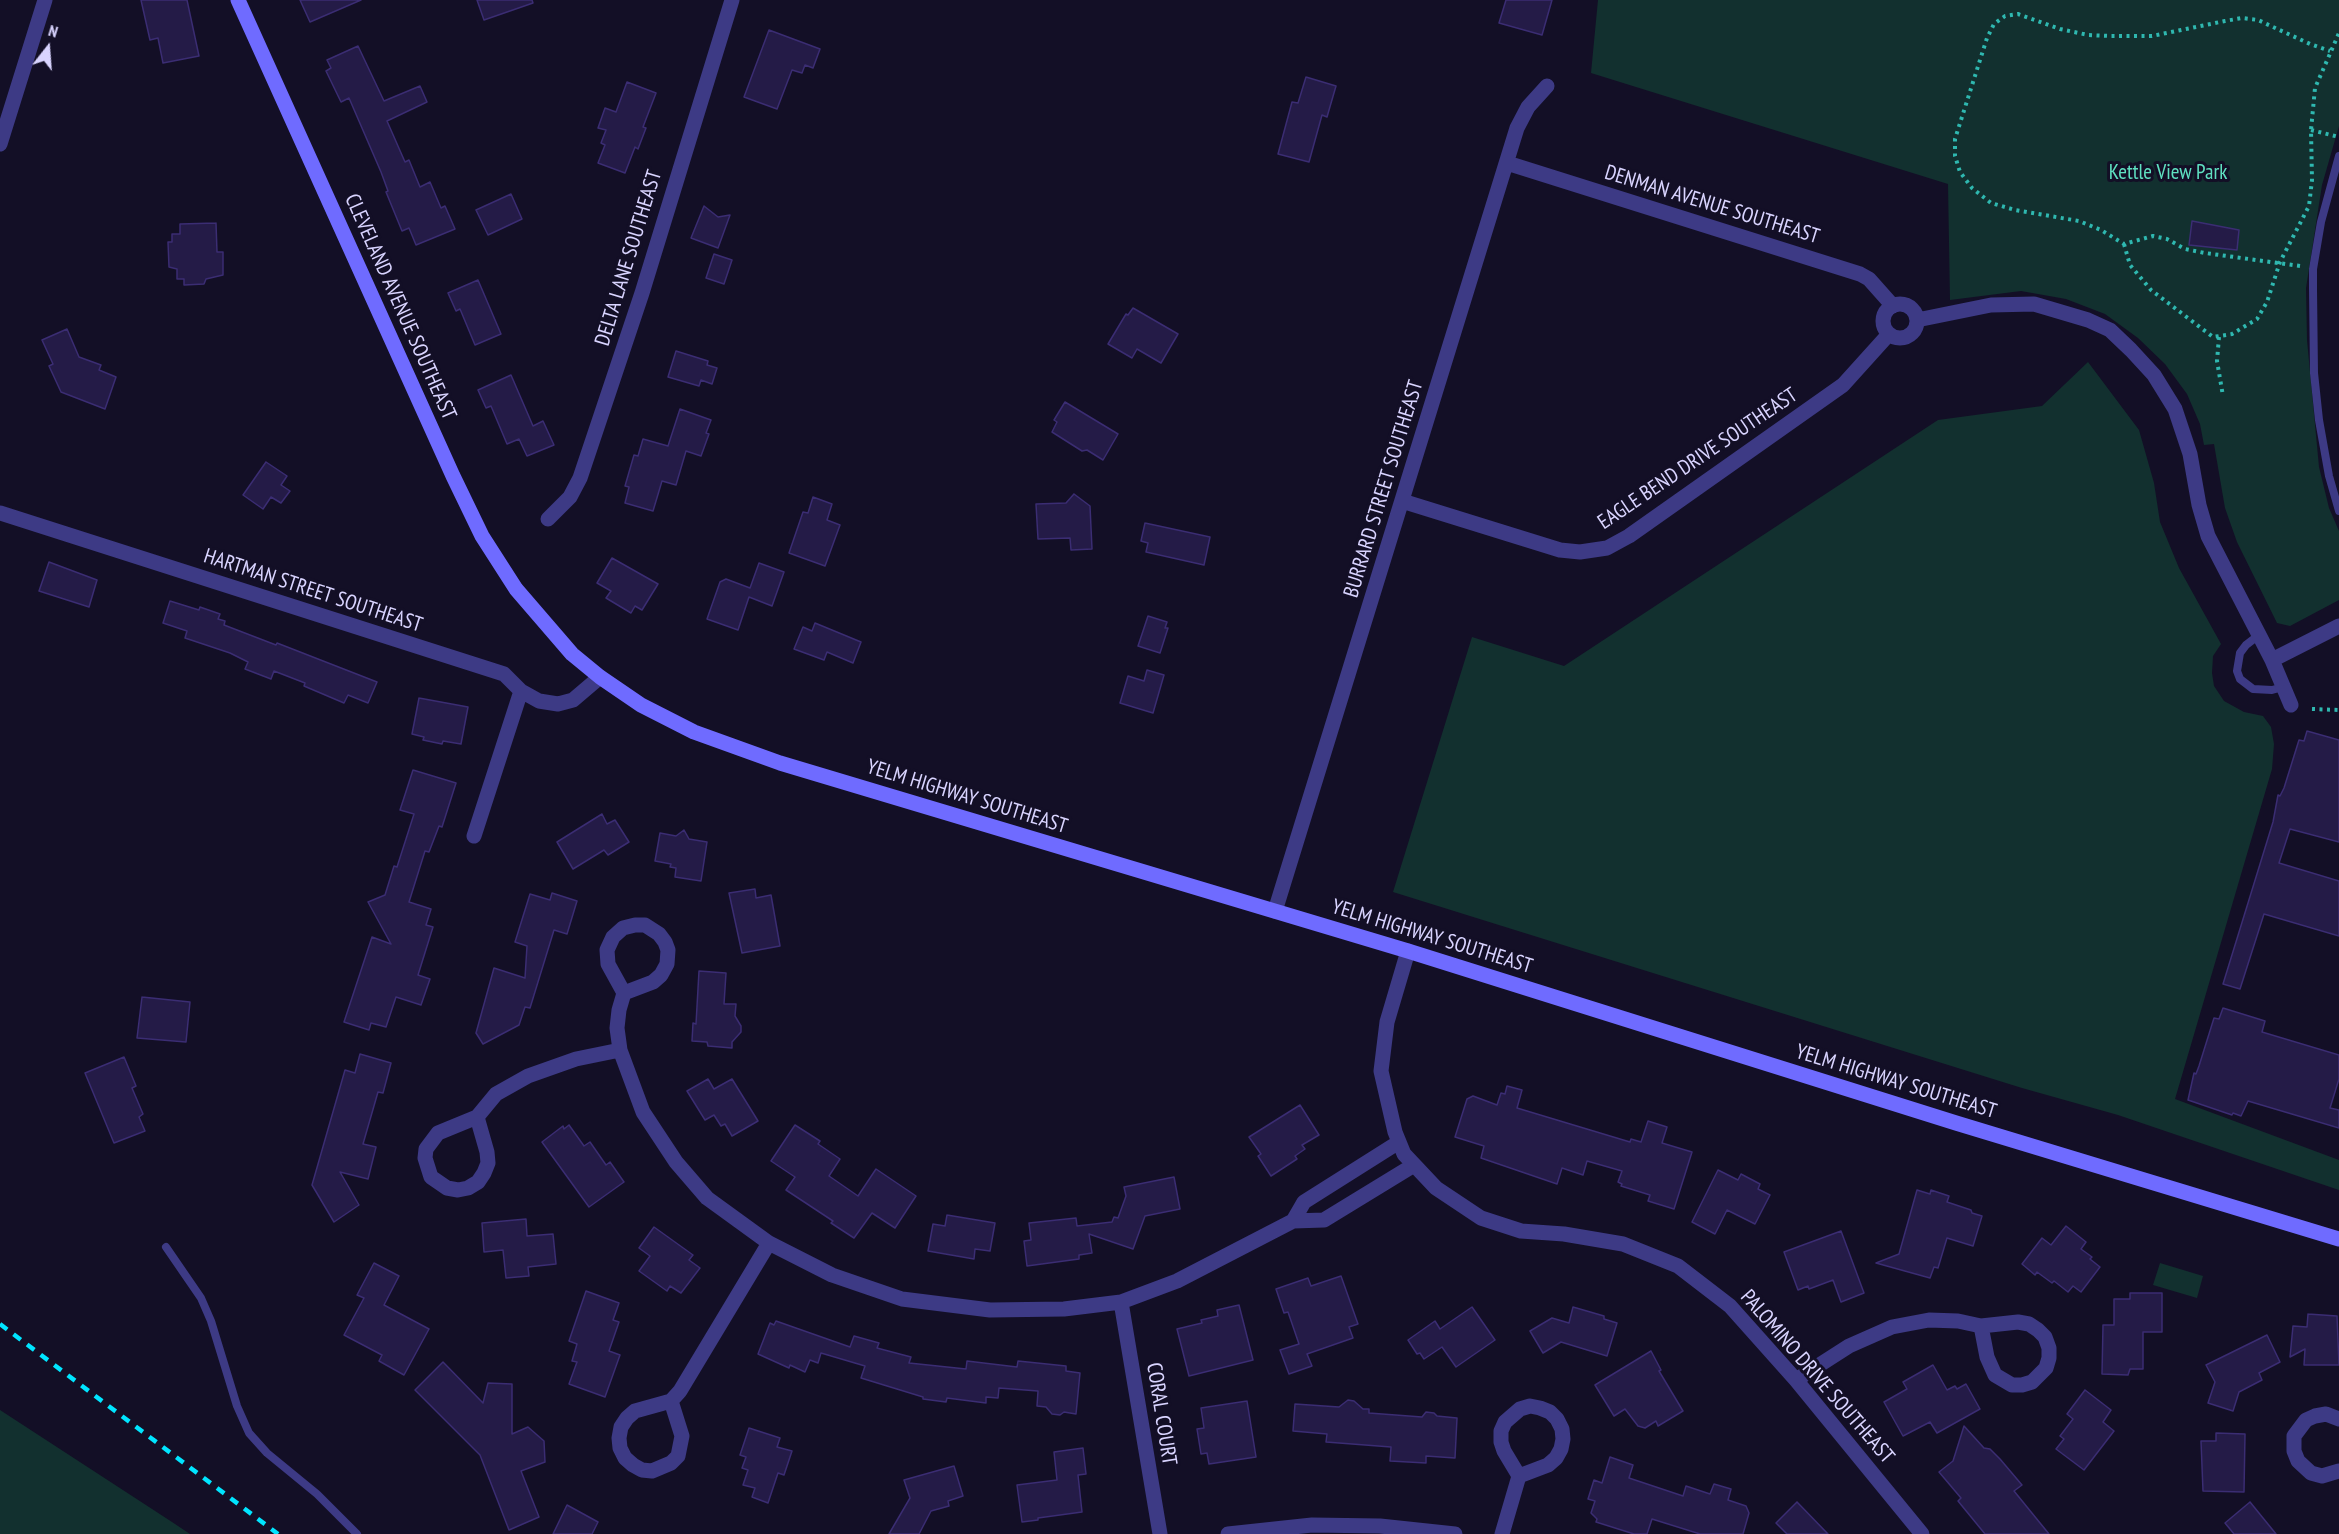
<!DOCTYPE html>
<html>
<head>
<meta charset="utf-8">
<style>
	body { margin:0 }
	#map { position:relative; width:2339px; height:1534px; overflow:hidden; background:#130f26; font-family:"PT Sans Narrow",sans-serif }
	canvas { display:block }
	.north { position:absolute; left:18px; top:18px; width:60px; height:60px; -webkit-text-stroke:4px #130f26; paint-order:stroke; rotate:17deg; font-size:16px; font-weight:700; line-height:24px; text-align:center; color:#d9d4ff }
	.north::after { content:''; display:block; margin:auto; width:21px; height:27px; background:#d9d4ff; clip-path:polygon(50% 0,100% 100%,50% 72%,0 100%) }
</style>
</head>
<body>
<div id="map">
<canvas width="2339" height="1534"></canvas>
<div class="north">N</div>
</div>
<script>
const g = document.querySelector('canvas').getContext('2d');
g.lineJoin = 'round';
function fillPath(path, color) { g.fillStyle = color; g.fill(path, 'evenodd'); }
const poly = rows => new Path2D(rows.map(r => 'M' + r).join(''));
function trace(path, color, width, dash) { g.strokeStyle = color; g.lineWidth = width; g.lineCap = dash ? 'butt' : 'round'; g.setLineDash(dash || []); g.stroke(path); }
function drawText(font, color, halo, rows, align = 'center') {
  g.font = font + ' "PT Sans Narrow",sans-serif'; g.lineWidth = 6; g.setLineDash([]); g.textBaseline = 'middle'; g.strokeStyle = halo; g.fillStyle = color; for (const [text, x, y, turn = 0] of rows) {
    g.save(); g.translate(x, y); g.rotate((+turn || 0) * Math.PI / 180); g.textAlign = isNaN(turn) ? turn : align; if (halo) g.strokeText(text, 0, 0); g.fillText(text, 0, 0); g.restore();
  }
}
const green = poly([
	[1598,0,2339,0,2339,126,2322,185,2306,288,2307,340,2319,467,2329,508,2339,531,2339,600,2290,626,2277,623,2237,542,2225,508,2214,444,2204,445,2200,424,2187,394,2165,364,2138,338,2105,314,2066,299,2021,291,1950,300,1948,184,1591,73],
	[2088,362,2139,430,2154,483,2160,522,2179,568,2221,644,2213,656,2212,673,2214,686,2224,701,2244,712,2263,716,2271,727,2274,744,2272,769,2175,1099,2339,1160,2339,1190,2118,1115,2022,1088,1393,892,1472,637,1564,666,1938,420,2042,406],
	[2160,1263,2203,1276,2197,1298,2153,1285],
	[0,1410,172,1522,190,1534,0,1534]
]);
const building = poly([
	[141,0,187,0,199,56,163,63,158,38,150,40,141,0],
	[300,0,361,0,310,22,300,0],
	[477,0,532,0,533,3,484,20,477,0],
	[1506,0,1552,0,1542,35,1499,23,1506,0],
	[769,30,820,49,813,68,805,65,802,73,792,70,777,109,744,97,769,30],
	[358,46,384,101,420,86,427,102,387,121,405,162,409,160,420,187,430,182,441,208,445,206,455,229,416,245,409,228,402,231,386,192,388,191,381,172,349,98,341,102,326,71,331,68,327,60,358,46],
	[1306,77,1336,86,1327,117,1322,115,1309,162,1278,154,1292,102,1298,103,1306,77],
	[627,82,656,93,643,127,646,128,638,149,635,147,625,173,598,163,605,145,601,143,606,130,598,128,605,108,616,112,627,82],
	[511,194,522,219,488,235,476,210,511,194],
	[704,206,718,217,730,215,718,248,691,238,704,206],
	[2192,221,2239,230,2237,250,2189,245,2192,221],
	[216,223,217,252,223,252,223,275,206,279,204,284,184,285,184,279,177,279,177,269,169,267,168,242,172,242,172,234,180,234,180,224,216,223],
	[714,254,732,260,724,284,706,278,714,254],
	[478,280,501,334,475,345,460,309,456,311,448,293,478,280],
	[1133,308,1178,334,1161,363,1137,349,1132,358,1108,344,1126,314,1128,315,1133,308],
	[67,329,79,357,101,365,99,370,116,377,105,409,61,392,49,366,53,364,42,340,67,329],
	[676,351,708,361,707,365,717,368,712,384,701,380,699,386,668,377,676,351],
	[511,375,533,426,543,421,554,445,527,456,519,439,507,444,491,406,486,408,478,390,511,375],
	[1065,402,1118,434,1103,460,1087,450,1082,451,1052,432,1057,422,1054,420,1065,402],
	[680,409,711,420,706,433,709,434,701,456,686,451,676,485,662,481,653,511,625,503,629,487,625,486,634,455,638,456,643,439,668,446,680,409],
	[266,462,287,476,281,485,290,491,281,503,271,497,263,509,243,495,266,462],
	[1074,494,1090,506,1092,549,1071,550,1070,538,1038,539,1036,504,1066,503,1074,494],
	[813,497,832,504,827,520,840,525,825,566,789,553,803,512,808,513,813,497],
	[1145,523,1210,537,1204,565,1146,552,1148,543,1141,541,1145,523],
	[612,558,658,584,642,610,635,606,631,613,606,598,611,591,597,583,612,558],
	[49,562,97,580,89,607,39,591,49,562],
	[759,563,784,572,772,606,749,597,738,630,707,619,720,582,726,579,750,588,759,563],
	[170,601,199,610,200,607,220,614,218,619,225,621,224,625,276,645,277,643,377,682,368,703,348,695,344,703,304,686,305,683,274,671,271,679,245,669,248,662,230,653,185,638,187,631,163,623,170,601],
	[1148,616,1167,622,1165,628,1168,628,1160,653,1138,646,1148,616],
	[815,623,861,642,853,663,827,652,824,660,794,649,803,627,812,631,815,623],
	[1147,670,1164,675,1153,713,1120,703,1128,676,1144,681,1147,670],
	[419,698,468,707,461,744,443,741,442,744,423,740,424,737,412,734,419,698],
	[2307,731,2339,740,2339,842,2290,829,2279,863,2339,881,2339,936,2264,914,2240,989,2223,984,2273,822,2278,795,2280,796,2284,788,2299,740,2304,741,2307,731],
	[413,770,456,783,442,827,439,826,429,852,425,851,409,902,431,909,426,925,433,927,418,975,430,979,421,1005,396,997,386,1027,371,1023,369,1030,344,1022,372,937,391,944,368,902,385,895,394,866,397,867,414,814,400,810,413,770],
	[602,814,607,824,615,820,629,842,608,855,604,850,573,869,557,842,602,814],
	[684,830,689,839,707,842,701,881,675,877,676,868,670,867,671,864,655,861,660,833,676,836,684,830],
	[755,889,756,898,771,895,780,946,742,953,729,893,755,889],
	[552,893,577,901,567,934,554,930,530,1008,525,1007,519,1025,483,1044,476,1033,494,968,525,978,527,946,515,942,530,894,550,900,552,893],
	[699,971,726,973,724,1004,736,1004,735,1016,741,1026,741,1032,732,1042,732,1048,708,1046,707,1042,692,1041,693,1023,696,1024,699,971],
	[142,997,190,1002,186,1042,137,1038,142,997],
	[2223,1008,2265,1021,2262,1032,2339,1055,2339,1079,2330,1108,2339,1110,2339,1128,2248,1101,2241,1116,2233,1113,2232,1115,2188,1100,2194,1073,2196,1074,2199,1066,2214,1018,2219,1019,2223,1008],
	[360,1054,391,1063,383,1093,378,1092,363,1144,376,1147,368,1179,340,1172,359,1205,334,1222,312,1185,345,1070,355,1073,360,1054],
	[124,1057,136,1086,132,1088,143,1114,139,1117,145,1131,114,1143,85,1073,124,1057],
	[708,1079,714,1089,732,1079,758,1121,732,1136,725,1124,721,1126,714,1115,705,1120,687,1091,708,1079],
	[1507,1086,1522,1090,1517,1108,1630,1142,1631,1139,1641,1142,1648,1121,1667,1127,1662,1143,1692,1152,1674,1209,1648,1201,1650,1195,1621,1186,1622,1184,1618,1182,1622,1171,1587,1161,1583,1175,1562,1168,1557,1184,1481,1158,1484,1146,1455,1137,1467,1099,1473,1096,1497,1105,1501,1093,1505,1094,1507,1086],
	[1300,1105,1319,1135,1302,1145,1305,1149,1295,1156,1297,1159,1271,1176,1258,1156,1261,1154,1249,1137,1300,1105],
	[569,1125,584,1146,590,1142,606,1165,610,1162,624,1182,589,1207,542,1142,563,1126,564,1129,569,1125],
	[795,1125,820,1141,818,1144,840,1159,829,1176,858,1196,876,1169,916,1196,895,1228,872,1213,854,1238,831,1223,833,1221,786,1190,795,1177,771,1161,795,1125],
	[1718,1170,1738,1180,1741,1174,1760,1184,1758,1189,1770,1195,1755,1224,1727,1210,1715,1234,1692,1222,1718,1170],
	[1174,1177,1180,1209,1145,1216,1133,1249,1089,1234,1092,1253,1079,1255,1079,1259,1027,1266,1024,1241,1031,1240,1029,1223,1076,1218,1077,1226,1112,1222,1114,1217,1118,1218,1126,1196,1124,1187,1174,1177],
	[1917,1190,1930,1194,1931,1190,1949,1196,1947,1202,1971,1210,1972,1213,1982,1216,1973,1246,1947,1238,1938,1268,1934,1267,1930,1278,1876,1263,1899,1254,1917,1190],
	[947,1215,995,1223,990,1251,975,1249,974,1259,928,1251,933,1224,945,1226,947,1215],
	[526,1219,527,1236,553,1234,556,1264,528,1267,529,1276,506,1278,503,1250,484,1252,482,1223,526,1219],
	[2066,1226,2086,1242,2081,1249,2092,1257,2090,1259,2100,1267,2081,1292,2073,1286,2068,1292,2054,1281,2052,1283,2037,1272,2035,1275,2022,1264,2042,1238,2051,1245,2066,1226],
	[654,1227,693,1255,689,1260,700,1268,681,1293,670,1286,667,1291,639,1271,650,1256,639,1248,654,1227],
	[1841,1231,1864,1293,1841,1302,1833,1280,1809,1289,1808,1286,1798,1290,1784,1252,1841,1231],
	[374,1263,399,1276,384,1305,429,1329,404,1375,379,1361,382,1355,344,1335,364,1298,357,1295,374,1263],
	[1341,1276,1358,1324,1349,1327,1353,1338,1307,1354,1312,1366,1289,1374,1280,1350,1299,1344,1288,1312,1284,1313,1276,1289,1308,1278,1311,1286,1341,1276],
	[586,1291,619,1303,613,1320,619,1322,609,1351,620,1355,605,1397,569,1384,577,1362,572,1361,577,1344,569,1341,586,1291],
	[2130,1293,2162,1293,2162,1332,2143,1332,2143,1369,2130,1369,2128,1375,2102,1374,2103,1325,2114,1325,2114,1299,2130,1299,2130,1293],
	[1239,1305,1253,1360,1189,1376,1177,1329,1202,1323,1201,1320,1218,1316,1217,1310,1239,1305],
	[1472,1307,1495,1340,1456,1367,1442,1347,1424,1359,1420,1353,1417,1354,1408,1340,1435,1321,1440,1329,1472,1307],
	[1573,1307,1604,1316,1604,1319,1617,1323,1607,1356,1561,1342,1543,1353,1530,1331,1552,1318,1569,1323,1573,1307],
	[2308,1314,2337,1316,2339,1365,2304,1365,2305,1349,2290,1357,2293,1326,2307,1327,2308,1314],
	[776,1321,850,1347,854,1336,879,1343,877,1348,911,1357,909,1363,966,1369,967,1361,1017,1367,1018,1361,1066,1366,1066,1371,1080,1373,1076,1414,1064,1412,1060,1415,1052,1414,1046,1407,1037,1406,1038,1391,999,1388,998,1398,986,1397,986,1403,947,1398,946,1402,923,1399,923,1397,861,1378,865,1366,821,1353,818,1363,810,1360,805,1372,790,1365,789,1368,758,1354,770,1323,774,1325,776,1321],
	[2267,1335,2280,1362,2259,1373,2262,1380,2239,1392,2233,1411,2208,1403,2215,1382,2206,1365,2267,1335],
	[1651,1351,1661,1370,1659,1371,1683,1411,1658,1426,1656,1421,1645,1428,1638,1426,1625,1409,1614,1416,1595,1385,1651,1351],
	[443,1362,483,1403,488,1383,512,1384,512,1434,528,1427,544,1441,545,1462,521,1471,539,1517,509,1530,480,1455,415,1390,443,1362],
	[1933,1365,1947,1390,1955,1386,1957,1389,1966,1384,1980,1409,1937,1433,1930,1422,1903,1436,1884,1402,1907,1389,1903,1382,1933,1365],
	[2085,1390,2111,1410,2103,1422,2114,1431,2084,1470,2056,1449,2064,1439,2060,1436,2073,1419,2067,1414,2085,1390],
	[1348,1400,1354,1401,1363,1409,1369,1409,1369,1413,1422,1417,1426,1412,1434,1413,1437,1416,1457,1418,1455,1458,1426,1456,1426,1463,1390,1461,1391,1447,1326,1442,1327,1434,1293,1431,1295,1404,1339,1407,1348,1400],
	[1247,1401,1256,1457,1209,1464,1207,1453,1201,1454,1197,1429,1204,1428,1201,1408,1247,1401],
	[1964,1426,1984,1448,1990,1449,2000,1459,2022,1485,2014,1491,2049,1534,1985,1534,1958,1501,1961,1498,1939,1472,1953,1461,1964,1426],
	[749,1428,780,1438,777,1447,792,1451,784,1475,778,1473,768,1503,752,1497,755,1488,743,1485,748,1470,742,1468,746,1457,740,1455,749,1428],
	[2216,1433,2245,1434,2244,1492,2203,1491,2201,1441,2216,1441,2216,1433],
	[1083,1448,1086,1474,1078,1475,1082,1512,1038,1518,1038,1520,1022,1522,1017,1485,1057,1480,1054,1452,1083,1448],
	[1610,1457,1633,1465,1629,1478,1683,1496,1686,1486,1710,1494,1714,1484,1731,1489,1728,1500,1746,1506,1749,1513,1743,1534,1700,1534,1652,1519,1647,1534,1634,1534,1596,1522,1597,1519,1591,1513,1595,1501,1588,1499,1594,1480,1602,1483,1610,1457],
	[954,1466,963,1496,948,1501,949,1506,931,1511,919,1534,889,1534,910,1498,904,1480,954,1466],
	[1797,1502,1828,1534,1787,1534,1776,1523,1797,1502],
	[2250,1502,2276,1534,2234,1534,2225,1523,2250,1502],
	[567,1505,598,1522,592,1534,553,1534,567,1505]
]);
const path = poly([
	[2311,130,2339,137],
	[2124,244,2130,265,2151,290,2213,337,2232,334,2257,319,2267,302,2280,262,2309,206,2312,180,2311,130,2315,88,2339,33],
	[2300,266,2205,253,2185,249,2167,239,2153,236,2124,244,2101,230,2079,221,2015,210,1991,203,1972,188,1960,172,1955,156,1955,139,1987,38,1994,24,2005,16,2018,14,2060,29,2088,35,2110,36,2152,36,2225,21,2242,18,2258,20,2310,44,2330,51],
	[2219,337,2217,361,2223,396],
	[2312,709,2339,710]
]);
const service = poly([
	[2339,156,2321,222,2313,269,2313,289,2314,373,2319,420,2329,476,2339,511],
	[2259,635,2246,645,2240,653,2237,671,2240,679,2253,689,2272,690,2283,687],
	[166,1247,201,1298,211,1321,237,1406,249,1433,267,1453,317,1494,357,1534]
]);
const minor = poly([
	[0,144,45,0],
	[1507,163,1860,274,1869,279,1893,306],
	'1883 321a17 17 0 1 1 34 0a17 17 0 1 1-34 0Z',
	[1917,320,1991,305,2034,304,2088,320,2110,330,2131,350,2154,375,2175,409,2190,454,2199,505,2208,536,2272,660,2291,705],
	[1402,501,1560,550,1580,552,1607,548,1629,536,1843,385,1889,334],
	[0,513,504,674,521,691,539,701,558,704,573,700,600,677],
	[548,519,570,497,580,478,642,293,732,0],
	[2272,660,2339,626],
	[474,836,521,691],
	[1275,911,1517,128,1528,107,1547,86],
	[1408,951,1387,1022,1381,1071,1395,1132,1404,1154,1436,1188,1481,1218,1521,1231,1564,1234,1623,1244,1678,1266,1730,1306,1796,1380,1922,1534],
	[624,993,653,982,661,975,667,964,668,950,665,942,659,934,645,925,635,925,623,928,613,937,607,950,608,964,624,993,619,1010,617,1028,620,1050,643,1112,676,1162,707,1198,769,1243,832,1275,902,1299,990,1310,1064,1309,1121,1302,1177,1281,1293,1221],
	[477,1117,487,1152,488,1163,484,1173,478,1182,468,1188,458,1190,447,1188,431,1177,425,1158,426,1149,438,1133,477,1117,496,1094,528,1076,576,1059,620,1050],
	[1399,1142,1304,1202,1293,1221,1324,1220,1414,1165],
	[1121,1302,1160,1534],
	[2018,1322,2029,1324,2038,1330,2045,1337,2049,1348,2049,1358,2046,1368,2032,1382,2022,1385,2012,1385,1995,1375,1987,1357,1981,1326,2018,1322],
	[1796,1380,1849,1346,1892,1327,1929,1320,1958,1321,1981,1326],
	[671,1401,682,1436,678,1456,671,1463,652,1471,642,1470,633,1465,625,1458,620,1448,619,1438,621,1427,627,1418,635,1411,671,1401,680,1391,769,1243],
	[2339,1419,2326,1414,2315,1416,2306,1420,2294,1436,2294,1451,2298,1461,2311,1473,2322,1476,2339,1471],
	[1228,1534,1312,1525,1380,1526,1455,1534],
	[1502,1534,1519,1476,1504,1451,1501,1442,1501,1431,1505,1422,1520,1409,1530,1406,1540,1408,1550,1412,1557,1419,1562,1429,1563,1439,1561,1449,1556,1458,1548,1465,1519,1476]
]);
const secondary = poly([
	[238,0,453,476,482,536,516,589,572,654,600,677,641,705,694,732,780,763,1408,951,1956,1123,2339,1239]
]);
const rail = poly([
	[0,1324,278,1534]
]);
const parkNames = [
	["Kettle View Park",2168,173]
];
const streetNames = [
	["DENMAN AVENUE SOUTHEAST",1712,205,17],
	["DELTA LANE SOUTHEAST",629,258,-73],
	["CLEVELAND AVENUE SOUTHEAST",400,307,66],
	["EAGLE BEND DRIVE SOUTHEAST",1698,459,-34],
	["BURRARD STREET SOUTHEAST",1384,489,-73],
	["HARTMAN STREET SOUTHEAST",313,591,18],
	["YELM HIGHWAY SOUTHEAST",967,797,17],
	["YELM HIGHWAY SOUTHEAST",1432,937,17],
	["YELM HIGHWAY SOUTHEAST",1896,1082,17],
	["PALOMINO DRIVE SOUTHEAST",1817,1377,49],
	["CORAL COURT",1161,1414,81]
];
fillPath(green, '#12302f');
fillPath(building, '#241b47');
trace(building, '#3b2d73', 1.5);
trace(path, '#2fb8b0', 4, [3, 4.5]);
trace(service, '#3d3a85', 8);
trace(minor, '#3d3a85', 15);
trace(secondary, '#6f6bff', 15);
trace(rail, '#00e5ff', 4.5, [9, 8]);
drawText('21px', '#5fe0c0', '#130f26', parkNames);
drawText('21px', '#d9d4ff', '#130f26', streetNames);
</script>
</body>
</html>
